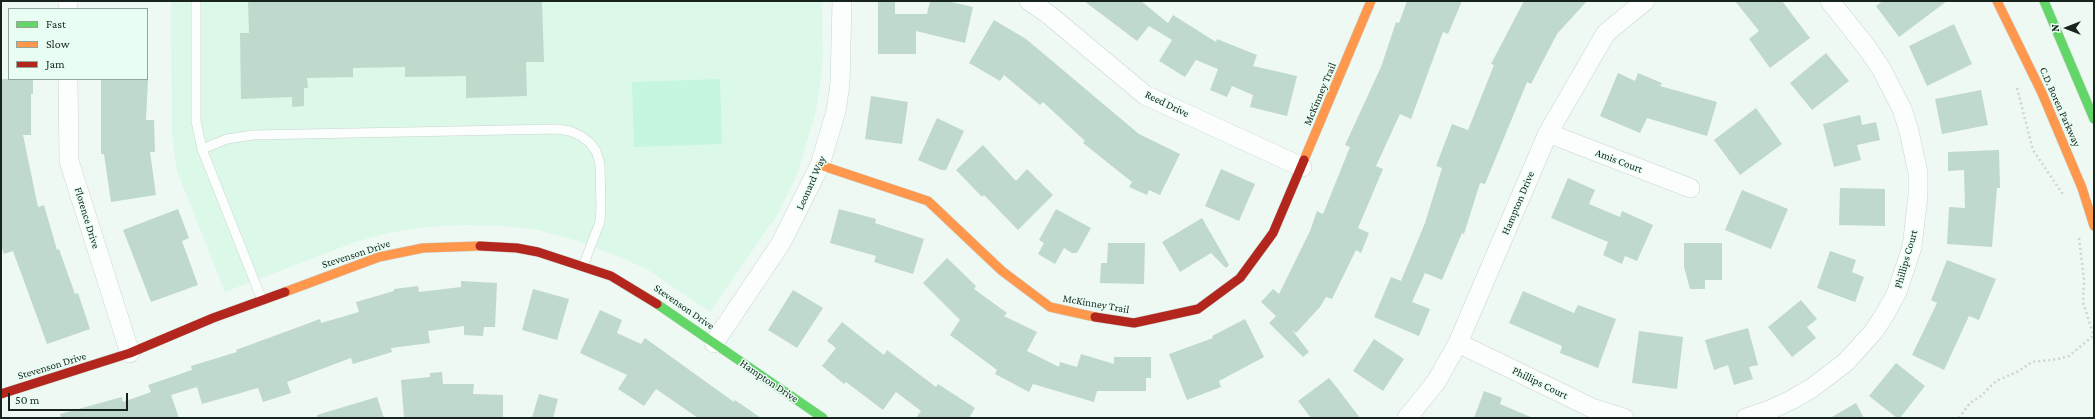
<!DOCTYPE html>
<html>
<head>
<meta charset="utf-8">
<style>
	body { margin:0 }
	#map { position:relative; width:2095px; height:419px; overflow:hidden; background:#eef9f3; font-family:"Crimson Pro",serif }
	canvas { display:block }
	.frame { position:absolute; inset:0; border:2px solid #16241d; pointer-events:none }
	.legend { position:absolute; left:8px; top:8px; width:140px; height:72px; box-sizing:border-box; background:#e9fef3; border:1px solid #95a79d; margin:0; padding:5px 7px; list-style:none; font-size:12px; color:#16241d }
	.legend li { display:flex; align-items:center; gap:8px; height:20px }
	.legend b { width:20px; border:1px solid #95a79d }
	.north { position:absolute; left:2047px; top:8px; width:40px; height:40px; -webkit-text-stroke:3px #e9fef3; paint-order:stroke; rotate:270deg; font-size:11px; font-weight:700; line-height:16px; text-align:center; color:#16241d }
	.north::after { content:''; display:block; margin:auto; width:14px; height:18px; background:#16241d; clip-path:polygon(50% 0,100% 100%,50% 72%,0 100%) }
	.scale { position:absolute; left:8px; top:393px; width:120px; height:18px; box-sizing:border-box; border:2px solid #16241d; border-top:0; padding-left:5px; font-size:12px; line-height:14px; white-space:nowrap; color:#16241d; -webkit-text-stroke:3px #e9fef3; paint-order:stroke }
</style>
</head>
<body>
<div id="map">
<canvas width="2095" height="419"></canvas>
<div class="frame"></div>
<ul class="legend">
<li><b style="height:5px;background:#63d668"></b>Fast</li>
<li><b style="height:5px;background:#ff974d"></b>Slow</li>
<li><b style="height:5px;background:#b3261e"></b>Jam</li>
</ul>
<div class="north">N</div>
<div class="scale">50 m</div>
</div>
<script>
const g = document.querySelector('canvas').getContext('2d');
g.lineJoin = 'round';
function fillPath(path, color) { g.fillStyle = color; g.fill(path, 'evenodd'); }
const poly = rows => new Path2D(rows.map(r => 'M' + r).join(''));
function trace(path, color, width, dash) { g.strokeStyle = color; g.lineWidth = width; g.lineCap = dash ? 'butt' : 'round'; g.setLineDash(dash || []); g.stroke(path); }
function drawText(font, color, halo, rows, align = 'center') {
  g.font = font + ' "Crimson Pro",serif'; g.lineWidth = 3; g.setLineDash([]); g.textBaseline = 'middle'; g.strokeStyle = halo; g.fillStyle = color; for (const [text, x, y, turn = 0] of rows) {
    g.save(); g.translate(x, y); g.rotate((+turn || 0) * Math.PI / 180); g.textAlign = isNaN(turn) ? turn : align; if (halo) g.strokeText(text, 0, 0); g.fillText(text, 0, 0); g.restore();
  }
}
const built = poly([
	[171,1,822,1,823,58,820,86,816,112,797,174,777,215,710,312,647,269,622,258,574,240,534,229,502,226,464,225,425,227,388,233,355,242,225,292,177,171,172,135]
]);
const green = poly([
	[720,79,722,144,634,147,632,82]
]);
const building = poly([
	[248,1,542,1,544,62,526,62,527,96,466,98,466,76,405,77,405,67,353,68,353,77,307,78,308,88,304,88,304,106,292,107,292,97,241,99,240,33,249,33],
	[878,1,895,1,895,14,927,14,930,1,947,1,973,7,965,43,916,31,916,54,878,54],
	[1084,1,1141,1,1168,23,1173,15,1216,42,1217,39,1257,55,1253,66,1297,76,1287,116,1250,107,1253,95,1232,86,1227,97,1210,90,1218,69,1196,60,1185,77,1159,61,1172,40,1149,26,1137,41],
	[1407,1,1462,1,1448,34,1443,32,1411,119,1400,114,1376,166,1383,169,1358,228,1369,233,1361,253,1356,250,1332,299,1326,297,1320,307,1296,333,1292,330,1309,352,1303,357,1269,323,1276,316,1261,302,1273,289,1279,294,1310,231,1317,211,1323,214,1350,147,1345,145,1381,67,1396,22,1399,23],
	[1524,1,1587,1,1557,34,1531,84,1527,82,1485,184,1480,183,1464,234,1462,233,1442,280,1425,273,1412,302,1430,309,1419,336,1374,317,1391,277,1401,281,1425,223,1442,168,1436,166,1452,124,1468,130,1494,65,1491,64],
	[1735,1,1782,1,1810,38,1770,68,1749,39,1759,31],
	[1883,1,1947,1,1899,37,1876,6],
	[994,20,1026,39,1139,134,1180,154,1160,195,1149,190,1147,195,1129,187,1132,182,1083,143,1085,141,1043,102,1040,105,1004,75,1000,81,969,63],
	[1954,24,1972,64,1927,86,1909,46],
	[1826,53,1849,81,1812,110,1790,83],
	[1618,73,1635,81,1638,73,1662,83,1660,86,1717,102,1707,136,1647,118,1640,133,1600,116],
	[1,79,33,79,33,94,31,94,31,135,23,135,38,207,44,205,57,250,59,249,75,294,78,293,90,329,47,344,13,251,4,254,1,245],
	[101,79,148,79,146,120,154,120,155,152,150,152,156,195,111,202,104,154,101,154],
	[1981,90,1988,125,1942,134,1935,99],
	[871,96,908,102,902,144,865,139],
	[1756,108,1782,144,1740,175,1714,140],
	[1860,115,1862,125,1876,122,1880,140,1857,145,1861,160,1834,167,1823,124],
	[937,118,964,131,946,170,941,170,918,160],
	[983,145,1016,181,1027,169,1053,195,1018,230,984,195,982,197,956,170],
	[1999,150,2000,188,1997,188,1992,247,1947,244,1949,207,1965,208,1964,170,1948,171,1948,152],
	[1221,169,1255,184,1239,221,1205,206],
	[1568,178,1595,190,1589,204,1620,217,1622,211,1653,225,1637,261,1625,256,1622,264,1603,255,1608,242,1551,218],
	[1840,188,1885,189,1885,226,1839,225],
	[1742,190,1788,209,1771,249,1725,230],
	[178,209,189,238,182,241,198,285,151,302,123,230],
	[839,209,876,219,875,223,924,239,913,274,874,262,876,256,830,243],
	[1056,209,1091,228,1077,253,1072,253,1064,248,1055,264,1038,254,1044,243,1039,240],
	[1202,218,1229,265,1226,268,1211,253,1180,272,1162,242],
	[1108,243,1145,243,1144,284,1100,283,1101,263,1107,263],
	[1684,243,1722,243,1722,280,1705,280,1705,289,1690,289,1684,267],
	[1830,251,1856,260,1852,272,1864,277,1855,302,1817,288],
	[947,258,976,286,974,289,1007,313,1004,316,1037,332,1027,351,1059,367,1060,362,1077,367,1081,354,1114,364,1114,357,1151,357,1151,378,1146,378,1146,391,1097,391,1094,402,1033,384,1029,392,995,374,997,370,950,335,960,320,923,283],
	[1947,260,1996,279,1979,320,1969,316,1944,370,1912,355,1937,303,1931,300],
	[461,281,497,283,495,327,484,327,483,336,464,335,464,326,428,331,430,343,391,348,392,352,353,364,351,358,287,382,291,393,263,402,258,388,202,404,197,387,171,395,179,418,61,418,60,414,122,397,123,402,151,392,148,385,192,370,191,366,237,352,236,350,320,319,321,323,359,312,356,302,394,291,394,289,418,286,419,292,461,287],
	[533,289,569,299,557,340,522,330],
	[793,290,823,308,797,348,768,330],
	[1523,291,1574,313,1578,305,1616,319,1598,368,1560,353,1562,346,1509,323],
	[1801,300,1817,319,1807,327,1816,338,1792,357,1768,327],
	[600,310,622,320,617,333,641,344,645,338,734,402,735,400,761,418,698,418,656,389,644,406,618,389,627,375,580,353],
	[1245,319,1264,357,1219,381,1221,387,1187,400,1169,354,1213,338,1212,336],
	[842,322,884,355,887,350,936,387,938,384,975,408,969,418,916,418,921,411,896,392,883,410,846,382,844,384,822,366,836,348,827,341],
	[1748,328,1758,365,1749,367,1753,379,1734,385,1728,365,1714,370,1705,340],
	[1639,331,1683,337,1677,389,1632,383],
	[1374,339,1404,359,1383,391,1353,371],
	[1896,363,1925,386,1900,418,1897,418,1869,396],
	[442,372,443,384,474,384,473,394,503,395,503,418,404,418,401,380,430,377,430,373],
	[1329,378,1338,389,1360,418,1311,418,1298,401],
	[1484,391,1502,398,1500,404,1533,418,1474,418],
	[539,394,558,399,553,418,532,418],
	[377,397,384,418,317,418,317,415],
	[1856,403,1864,418,1830,418]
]);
const path = poly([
	[2017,88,2033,150,2064,196],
	[2079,238,2084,280,2083,302,2094,337],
	[1959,418,1970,403,1981,396,1996,381,2017,372,2032,362,2058,359,2069,356,2093,336]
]);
const lane = poly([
	[196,1,196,121,202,149,262,300],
	[202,149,227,139,253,135,557,129,570,131,581,136,590,143,596,151,600,164,601,208,600,222,583,266]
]);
const street = poly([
	[68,1,68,9],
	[1029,1,1048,14,1145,95,1302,167],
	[68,79,69,161,130,353],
	[1548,133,1690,188],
	[714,343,781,243,820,165,836,111,840,84,842,1],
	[1458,343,1592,408,1624,418],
	[1407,418,1436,382,1458,343,1548,133,1606,33,1645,1],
	[1746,418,1770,410,1793,399,1812,388,1846,362,1874,331,1885,314,1897,292,1912,247,1918,196,1918,173,1909,131,1902,109,1882,70,1868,49,1830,1]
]);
const fast = poly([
	[2044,1,2094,119],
	[657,304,823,418]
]);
const slow = poly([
	[1997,1,2042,93,2082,188,2094,226],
	[1304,160,1371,1],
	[820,165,928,201,1002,271,1050,307,1095,317],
	[285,292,379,257,423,248,480,246]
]);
const jam = poly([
	[480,246,517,248,538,252,611,276,657,304],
	[1095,317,1134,323,1198,309,1240,278,1273,233,1304,160],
	[1,394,130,353,213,318,285,292]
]);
const streetNames = [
	["McKinney Trail",1320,94,-67],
	["Reed Drive",1167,104,26],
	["C.D. Boren Parkway",2060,107,66],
	["Amis Court",1619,161,21],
	["Leonard Way",811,183,-66],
	["Hampton Drive",1518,203,-67],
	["Florence Drive",87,218,73],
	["Stevenson Drive",356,254,-18],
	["Phillips Court",1906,259,-74],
	["McKinney Trail",1096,304,10],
	["Stevenson Drive",684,307,35],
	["Stevenson Drive",52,366,-17],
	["Hampton Drive",769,381,34],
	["Phillips Court",1540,383,26]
];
fillPath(built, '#dbf8e9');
fillPath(green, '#c6f6df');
fillPath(building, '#c0d9cd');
trace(lane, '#c9d5ce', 10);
trace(street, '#c9d5ce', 20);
trace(fast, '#c9d5ce', 10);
trace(slow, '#c9d5ce', 10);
trace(jam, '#c9d5ce', 10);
trace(path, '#d0d4d2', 2.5, [2, 3]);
trace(lane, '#fcfefd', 9);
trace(street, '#fcfefd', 19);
trace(fast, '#63d668', 9);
trace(slow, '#ff974d', 9);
trace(jam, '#b3261e', 9);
drawText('11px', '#16241d', '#e9fef3', streetNames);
</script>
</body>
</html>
